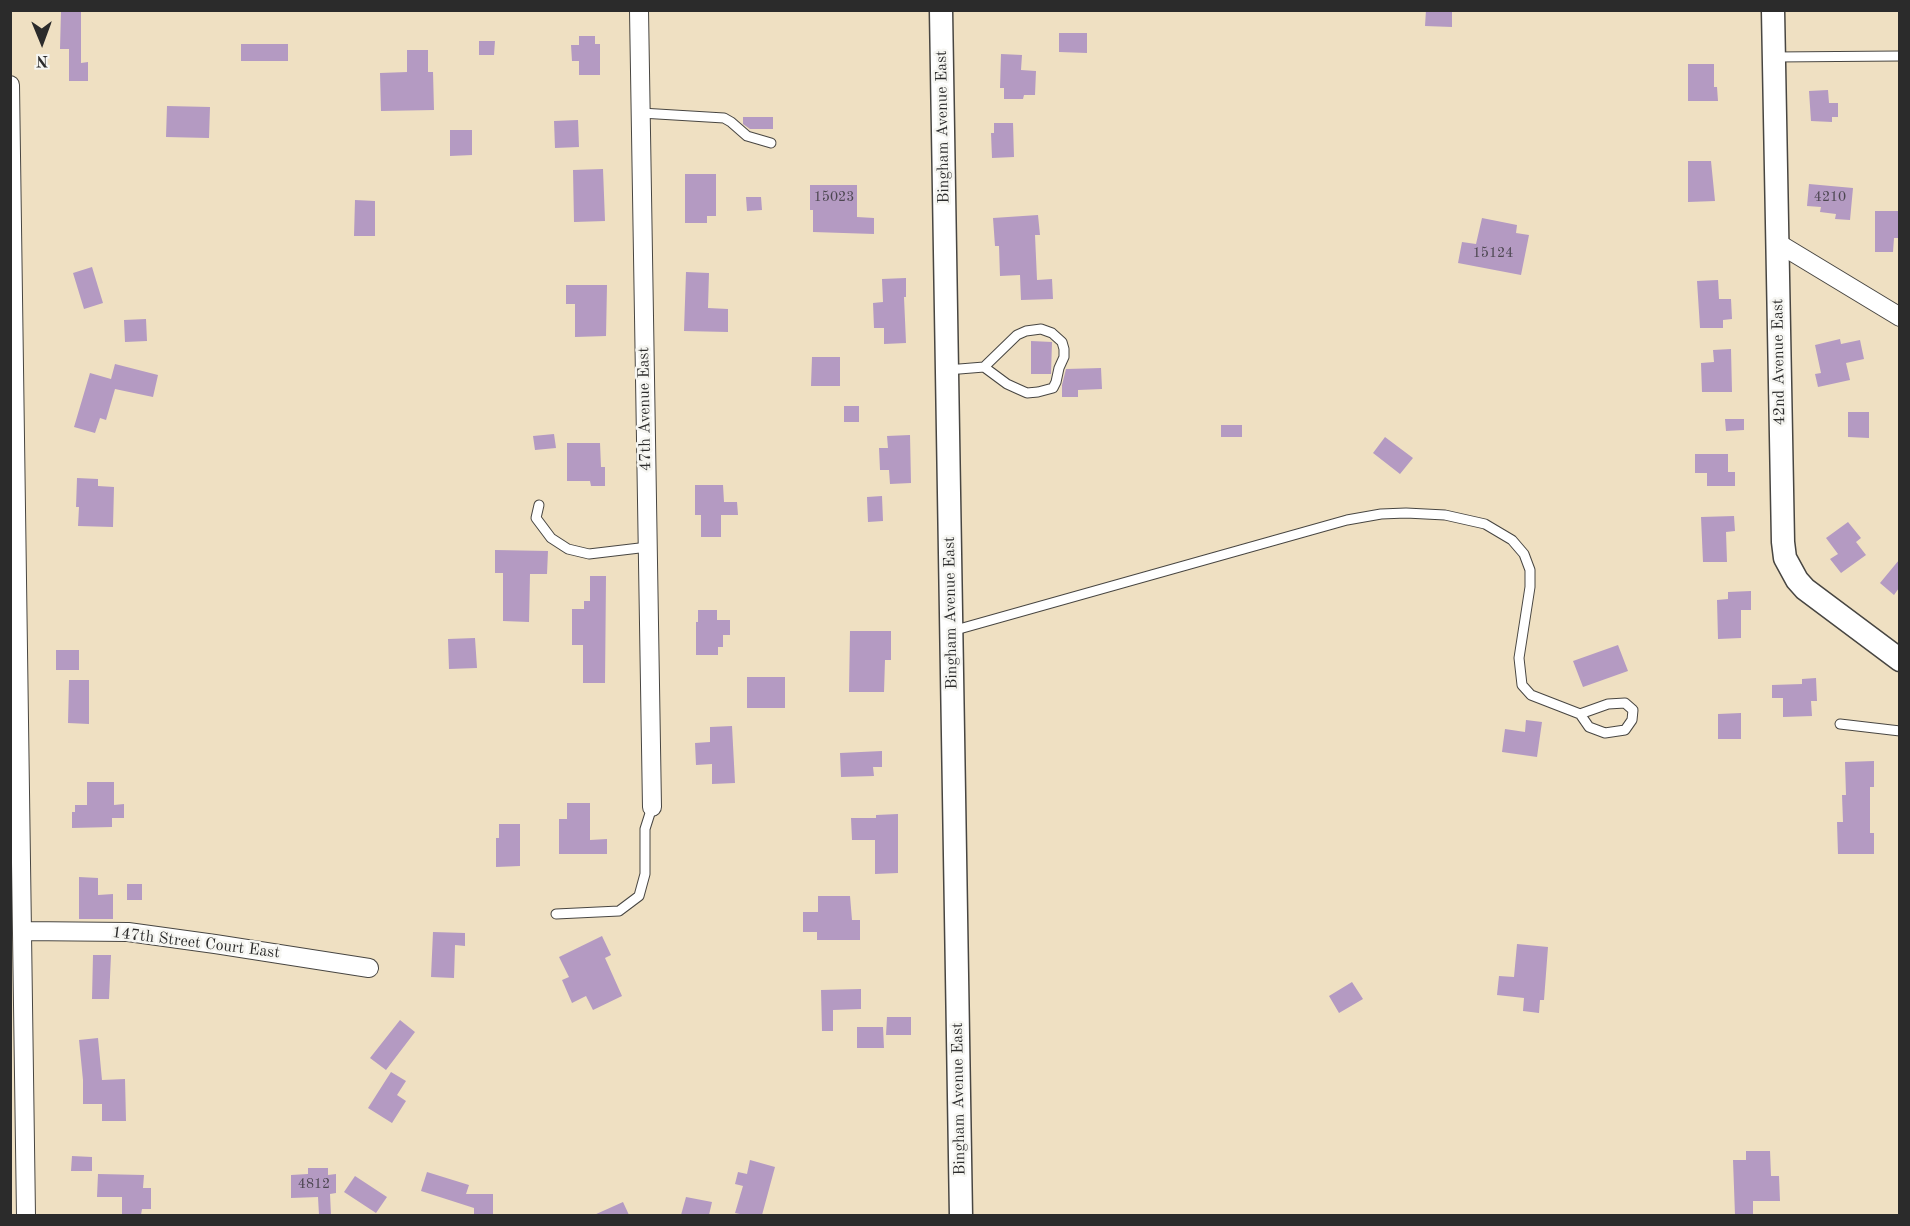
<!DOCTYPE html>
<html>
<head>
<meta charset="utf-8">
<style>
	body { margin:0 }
	#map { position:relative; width:1910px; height:1226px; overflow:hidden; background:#efe0c2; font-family:"Old Standard TT",serif }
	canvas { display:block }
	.frame { position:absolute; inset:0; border:12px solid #2b2b2b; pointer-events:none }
	.north { position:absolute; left:12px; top:12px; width:60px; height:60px; -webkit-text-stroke:4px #f6f6f2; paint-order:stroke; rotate:179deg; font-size:16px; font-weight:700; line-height:24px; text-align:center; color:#2b2b2b }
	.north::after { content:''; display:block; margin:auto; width:21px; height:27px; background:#2b2b2b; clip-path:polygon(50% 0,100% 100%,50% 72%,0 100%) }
</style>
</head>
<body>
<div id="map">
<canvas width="1910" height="1226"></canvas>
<div class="frame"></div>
<div class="north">N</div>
</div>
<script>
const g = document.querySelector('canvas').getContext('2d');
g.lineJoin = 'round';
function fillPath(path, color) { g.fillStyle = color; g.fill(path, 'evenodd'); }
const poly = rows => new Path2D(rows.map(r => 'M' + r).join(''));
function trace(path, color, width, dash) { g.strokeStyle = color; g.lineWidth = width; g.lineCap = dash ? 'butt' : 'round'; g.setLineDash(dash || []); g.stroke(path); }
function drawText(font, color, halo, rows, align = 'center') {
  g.font = font + ' "Old Standard TT",serif'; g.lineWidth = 5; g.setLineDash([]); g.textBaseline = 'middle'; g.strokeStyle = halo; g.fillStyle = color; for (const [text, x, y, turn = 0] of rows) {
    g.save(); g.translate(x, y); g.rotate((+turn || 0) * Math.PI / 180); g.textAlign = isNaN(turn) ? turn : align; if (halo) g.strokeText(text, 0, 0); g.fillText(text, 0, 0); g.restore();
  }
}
const building = poly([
	[1426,10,1452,10,1452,27,1425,26],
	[61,11,81,12,81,63,88,62,88,81,69,81,69,49,60,49],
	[1059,33,1087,33,1087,53,1059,52],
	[579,36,595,36,595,44,600,44,600,75,579,75,579,61,572,61,571,45,579,45],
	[479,41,495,41,494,55,479,55],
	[241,44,288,44,288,61,241,61],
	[407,50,428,50,428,72,433,72,434,110,381,111,380,73,407,72],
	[1001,54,1022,55,1021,70,1036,71,1035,95,1024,95,1023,99,1004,99,1004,88,1000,88],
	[1688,64,1714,64,1714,87,1717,87,1718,101,1688,101],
	[1828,90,1829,103,1838,103,1838,117,1832,117,1832,122,1811,121,1809,91],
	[167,106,210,107,209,138,166,137],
	[743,117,773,117,773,129,750,129,743,124],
	[578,120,579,147,555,148,554,121],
	[994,123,1013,123,1014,157,992,158,991,133,994,133],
	[450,130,472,130,472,155,450,156],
	[1688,161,1711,161,1715,201,1688,202],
	[603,169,605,221,574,222,573,170],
	[685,174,716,174,716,216,707,216,707,223,685,223],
	[1809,184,1853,188,1850,220,1835,219,1836,214,1820,212,1821,207,1807,206],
	[810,185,857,185,857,217,874,218,874,234,813,232,813,210,810,210],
	[746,197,761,197,762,210,747,211],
	[355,200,375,201,375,236,354,236],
	[1875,211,1899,211,1899,238,1894,238,1893,252,1875,252],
	[1038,215,1040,235,1035,235,1037,280,1052,279,1053,299,1021,300,1020,275,1000,276,999,246,995,246,993,218],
	[1482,218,1517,225,1516,233,1529,235,1521,275,1458,263,1462,242,1476,244],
	[92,267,103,303,84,309,73,273],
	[686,272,709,273,708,308,728,309,728,332,684,331],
	[906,278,906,297,904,297,906,343,884,344,884,328,874,328,873,303,883,302,882,279],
	[1718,280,1719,299,1731,299,1732,319,1723,320,1723,328,1700,328,1697,281],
	[566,285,607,285,606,336,575,337,575,304,566,304],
	[146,319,147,341,125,342,124,320],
	[1840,339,1841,344,1860,340,1864,359,1846,363,1850,380,1818,387,1815,374,1821,373,1815,345],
	[1031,341,1052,342,1051,374,1031,374],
	[1731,349,1732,392,1702,392,1701,363,1714,362,1713,350],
	[812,357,840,357,840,386,811,386],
	[115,364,158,375,153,397,115,389,106,420,100,418,95,433,74,427,90,373,111,379],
	[1101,368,1102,389,1078,390,1078,397,1062,397,1062,385,1066,369],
	[844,406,859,406,859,422,844,422],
	[1848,412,1869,412,1869,438,1848,437],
	[1725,419,1744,419,1744,430,1726,431],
	[1221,425,1242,425,1242,437,1221,437],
	[554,434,556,448,535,450,533,436],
	[910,435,911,483,890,484,889,470,880,470,879,448,888,448,887,436],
	[1385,437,1413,458,1400,474,1373,453],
	[567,443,600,443,601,467,605,467,605,486,591,486,590,481,567,481],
	[1695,454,1728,454,1728,472,1735,472,1735,486,1707,486,1707,473,1695,473],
	[77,478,98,479,98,486,114,487,113,527,78,526,79,507,76,507],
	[695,485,723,485,724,502,737,502,738,515,721,515,721,537,701,537,701,515,695,515],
	[882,496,883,521,868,522,867,497],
	[1734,516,1735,531,1726,532,1727,562,1703,562,1701,517],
	[1848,522,1861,538,1856,542,1866,555,1841,573,1830,559,1838,554,1826,538],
	[495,550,548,551,547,574,530,574,529,622,503,621,503,573,495,573],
	[1899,560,1899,588,1894,595,1880,583],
	[590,576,606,576,605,683,583,683,583,645,572,645,572,609,584,609,584,601,590,601],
	[1751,591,1751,610,1741,610,1741,638,1718,639,1717,600,1728,599,1728,592],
	[698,610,717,610,717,620,730,620,730,635,723,635,723,647,718,647,718,655,696,655,696,622,698,622],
	[850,631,891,631,891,660,885,660,884,692,849,692],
	[475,638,477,668,449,669,448,639],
	[1618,645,1628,671,1583,687,1573,661],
	[56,650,79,650,79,670,56,670],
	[747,677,785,677,785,708,747,708],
	[1816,678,1817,701,1811,701,1812,716,1783,717,1783,698,1772,698,1772,685,1802,684,1802,679],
	[69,680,89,680,89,724,68,723],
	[1741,713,1741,739,1718,739,1718,714],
	[1526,720,1542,722,1537,757,1502,752,1505,729,1525,732],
	[732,726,735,783,712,784,712,764,696,765,695,743,710,742,710,727],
	[882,751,882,767,873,767,874,776,841,777,840,753],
	[1874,761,1874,787,1870,787,1870,833,1874,833,1874,854,1838,854,1837,822,1843,822,1842,795,1846,795,1845,762],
	[87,782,114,782,114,805,124,804,124,818,112,818,112,827,72,828,72,812,75,812,75,805,87,805],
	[567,803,590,803,590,840,607,839,607,854,559,854,559,819,567,819],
	[898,814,898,873,875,874,875,840,852,840,851,818,876,818,876,815],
	[499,824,520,824,520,866,496,867,496,838,499,838],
	[79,877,98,878,98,895,113,894,113,919,79,919],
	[127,884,142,884,142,900,127,900],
	[818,896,850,896,852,920,860,920,860,940,817,940,817,932,803,932,803,912,818,912],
	[433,932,465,933,465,946,455,945,454,978,431,977],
	[602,936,611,955,605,958,622,996,593,1010,586,996,572,1003,562,980,569,977,559,957],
	[1517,944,1548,947,1544,1000,1540,1000,1539,1013,1523,1011,1524,998,1497,995,1499,976,1514,977],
	[93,955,111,955,109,999,92,999],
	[1352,982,1363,999,1339,1013,1329,996],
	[861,989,861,1009,833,1010,833,1031,822,1031,821,990],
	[887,1017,911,1017,911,1035,886,1035],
	[400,1020,415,1032,386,1070,370,1058],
	[857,1027,883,1027,884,1048,857,1048],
	[98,1038,102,1080,125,1079,126,1121,102,1121,102,1104,83,1104,83,1080,79,1040],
	[391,1072,406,1081,397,1095,406,1101,392,1123,368,1108],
	[1746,1151,1770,1151,1771,1176,1779,1176,1780,1201,1753,1201,1753,1215,1735,1215,1733,1160,1746,1160],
	[72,1156,92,1157,92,1171,71,1171],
	[750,1160,775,1167,762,1215,745,1215,735,1213,743,1186,735,1184,738,1172,747,1174],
	[308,1168,328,1168,328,1175,336,1174,336,1193,330,1194,331,1215,319,1215,318,1197,291,1198,291,1175,308,1174],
	[427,1172,469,1185,466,1194,493,1194,493,1215,474,1215,474,1208,421,1191],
	[98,1174,144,1175,143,1188,151,1188,151,1209,142,1209,141,1215,122,1215,122,1197,97,1197],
	[355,1176,387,1197,376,1213,344,1192],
	[686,1197,712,1202,709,1215,681,1215],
	[623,1202,629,1215,594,1215]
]);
const service = poly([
	[1775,57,1900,56],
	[641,113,724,118,731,122,747,136,771,143],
	[947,370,984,367,1007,384,1018,389,1027,393,1038,392,1053,388,1056,382,1059,368,1064,357,1064,349,1062,342,1052,333,1041,329,1026,331,1017,335,984,367],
	[539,505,536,518,551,538,568,549,589,554,648,547],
	[952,631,1347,520,1381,514,1406,513,1445,515,1485,524,1512,540,1524,554,1530,570,1530,587,1519,658,1522,685,1531,695,1580,714,1589,727,1605,733,1625,730,1632,720,1633,710,1625,703,1608,704,1580,714],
	[1840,724,1900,731],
	[556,914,619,911,639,896,645,874,645,829,652,807]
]);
const minor = poly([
	[639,10,652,807],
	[10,85,26,1216],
	[1776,242,1900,317],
	[22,931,128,932,215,944,369,968]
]);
const tertiary = poly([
	[941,10,961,1216],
	[1773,10,1783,542,1785,558,1797,580,1805,589,1900,660]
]);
const numberNames = [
	["15023",834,197],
	["4210",1830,197],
	["15124",1493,253],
	["4812",314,1184]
];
const streetNames = [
	["Bingham Avenue East",943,127,-91],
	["42nd Avenue East",1779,362,-91],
	["47th Avenue East",645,409,-91],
	["Bingham Avenue East",951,613,-91],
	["147th Street Court East",196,943,7],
	["Bingham Avenue East",959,1099,-91]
];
fillPath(building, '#b49ac2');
trace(service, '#484642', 11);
trace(minor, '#484642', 20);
trace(tertiary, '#484642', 25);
trace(service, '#fff', 9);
trace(minor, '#fff', 18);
trace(tertiary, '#fff', 22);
drawText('14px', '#4d4751', null, numberNames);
drawText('16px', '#2b2b2b', '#f6f6f2', streetNames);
</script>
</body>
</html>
